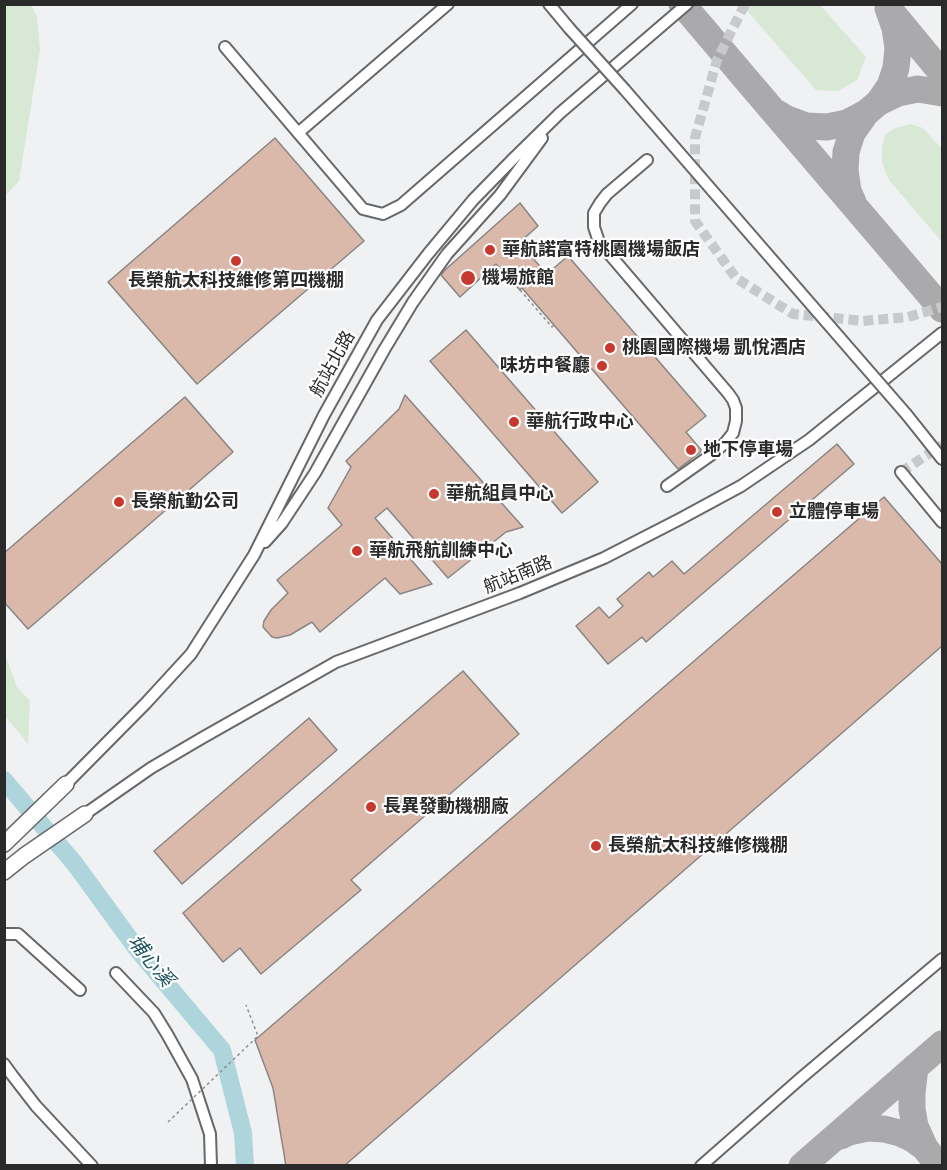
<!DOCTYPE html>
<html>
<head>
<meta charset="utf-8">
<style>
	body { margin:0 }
	#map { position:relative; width:947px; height:1170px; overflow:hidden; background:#f0f1f3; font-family:"Fira Sans Condensed",sans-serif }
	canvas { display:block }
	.frame { position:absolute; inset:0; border:6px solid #2a2a2b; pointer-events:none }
</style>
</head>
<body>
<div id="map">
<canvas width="947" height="1170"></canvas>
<div class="frame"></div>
</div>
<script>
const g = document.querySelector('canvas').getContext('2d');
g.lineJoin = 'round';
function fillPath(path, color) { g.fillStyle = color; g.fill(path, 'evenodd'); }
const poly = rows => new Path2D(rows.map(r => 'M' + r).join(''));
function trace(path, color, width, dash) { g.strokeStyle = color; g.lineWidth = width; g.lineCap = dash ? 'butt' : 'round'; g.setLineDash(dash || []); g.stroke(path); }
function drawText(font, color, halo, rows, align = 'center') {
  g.font = font + ' "Fira Sans Condensed","Noto Sans TC",sans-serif'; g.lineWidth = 4.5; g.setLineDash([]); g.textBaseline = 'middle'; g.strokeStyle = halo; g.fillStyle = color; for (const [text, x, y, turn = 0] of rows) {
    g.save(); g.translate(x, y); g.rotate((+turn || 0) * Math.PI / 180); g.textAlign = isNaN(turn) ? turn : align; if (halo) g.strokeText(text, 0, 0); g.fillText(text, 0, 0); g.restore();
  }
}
const green = poly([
	[5,4,31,5,37,17,40,50,19,181,5,196],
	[742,5,820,5,866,57,857,80,838,91,816,90],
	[910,124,923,128,942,149,942,242,889,180,882,163,882,148,885,134,896,128],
	[4,652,17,687,30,701,28,744,5,716]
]);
const river = poly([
	[4,780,75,864,137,949,222,1050,243,1133,245,1166]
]);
const taxiway = poly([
	[682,4,942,309],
	[893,14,942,73],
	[879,102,898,93,918,89,942,93],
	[777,113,787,119,806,126,827,127,847,123,866,113],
	[853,202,848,191,845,170,846,152,852,133,866,113,879,102,890,86,896,68,898,48,895,28,888,8],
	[915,1067,912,1093,912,1109,915,1126,925,1148],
	[841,1136,849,1132,867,1128,884,1129,900,1133,913,1139,925,1148,939,1166],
	[802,1166,942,1044]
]);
const building = poly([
	[275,138,364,241,197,384,108,282,275,138],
	[520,203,538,226,519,243,547,274,568,256,706,416,686,432,702,451,678,469,522,288,520,290,496,264,460,297,441,275,445,270,520,203],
	[466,330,598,482,562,513,430,361,466,330],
	[405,395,523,527,506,532,448,578,387,508,375,518,432,584,400,594,385,578,320,632,312,622,290,635,277,638,272,637,263,627,264,621,271,610,288,593,277,580,342,525,328,508,351,467,346,461,399,409,405,395],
	[185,397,233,452,28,629,4,602,4,553,185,397],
	[837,444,854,464,646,642,642,637,608,664,576,626,599,607,609,618,623,606,617,599,649,572,653,577,672,561,684,574,837,444],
	[884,497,942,564,942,646,344,1166,286,1166,273,1088,255,1040,884,497],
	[463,671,519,734,351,880,361,890,261,974,240,948,223,962,183,913,463,671],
	[309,718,337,750,182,884,154,851,309,718]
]);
const minorTunnel = poly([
	[745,4,717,60,695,138,695,221,736,278,793,314,863,321,908,317,942,307],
	[901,472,942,445]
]);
const path = poly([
	[511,280,521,272],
	[520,290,552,327,554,325]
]);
const minor = poly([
	[549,4,569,28],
	[225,47,363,209,383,214,401,205,632,4],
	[625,90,854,354],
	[298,133,448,4],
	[647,160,607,194,600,203,594,213,594,227,599,242,728,393,733,400,736,408,736,421,733,433,725,443,711,455,667,486],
	[907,415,942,459],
	[901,472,942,522],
	[265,542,282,523,315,473,384,350,413,302,447,254,500,195,542,138],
	[66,784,146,703,191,654,254,555,324,415,377,320,428,254,473,200,515,157,560,113,687,4],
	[85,814,151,768,202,738,336,662,520,593,604,558,680,519,741,486,809,440,942,333],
	[4,934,18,934,80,990],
	[116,973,154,1013,167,1034,192,1079,210,1134,211,1166],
	[4,1064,12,1075,36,1106,92,1166],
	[701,1166,801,1078,942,959]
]);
const highway = poly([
	[4,844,66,784],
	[4,872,24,856,85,814]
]);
const pathBridge = poly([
	[168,1122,258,1036,246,1005]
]);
const minorBridge = poly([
	[569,28,625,90],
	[854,354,907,415]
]);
const markers = [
	[490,250,6,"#c7392e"],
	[236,261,6,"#c7392e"],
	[468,278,8,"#c7392e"],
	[610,348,6,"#c7392e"],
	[602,366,6,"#c7392e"],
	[514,422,6,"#c7392e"],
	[691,450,6,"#c7392e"],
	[434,494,6,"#c7392e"],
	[119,502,6,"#c7392e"],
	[777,512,6,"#c7392e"],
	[357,551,6,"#c7392e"],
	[371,807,6,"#c7392e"],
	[596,846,6,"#c7392e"]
];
const poiNames = [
	["華航諾富特桃園機場飯店",502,250],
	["機場旅館",482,278],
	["長榮航太科技維修第四機棚",236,281,"center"],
	["桃園國際機場 凱悅酒店",622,348],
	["味坊中餐廳",590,366,"right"],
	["華航行政中心",526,422],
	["地下停車場",703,450],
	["華航組員中心",446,494],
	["長榮航勤公司",131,502],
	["立體停車場",789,512],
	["華航飛航訓練中心",369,551],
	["長異發動機棚廠",383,807],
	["長榮航太科技維修機棚",608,846]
];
const streetNames = [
	["航站北路",333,364,-61],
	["航站南路",518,575,-22]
];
const waterNames = [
	["埔心溪",150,961,51]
];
fillPath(green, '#d7e8d4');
trace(river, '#add5db', 18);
trace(taxiway, '#aaaaac', 27);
fillPath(building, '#dab9aa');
trace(building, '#888585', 1.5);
trace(minorTunnel, '#c8c9cb', 10, [10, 5]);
trace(minor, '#67686a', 14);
trace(highway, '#67686a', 18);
trace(path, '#8f8f91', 1.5, [3, 3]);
trace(minor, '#fff', 10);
trace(highway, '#fff', 15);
trace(minorBridge, '#67686a', 14, []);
trace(pathBridge, '#8f8f91', 1.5, [3, 3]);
trace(minorBridge, '#fff', 10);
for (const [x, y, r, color] of markers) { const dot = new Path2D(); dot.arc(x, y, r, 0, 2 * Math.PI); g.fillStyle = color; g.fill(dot); trace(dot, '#fff', 2); }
drawText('bold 18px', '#2a2a2b', '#fff', poiNames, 'left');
drawText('18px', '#2a2a2b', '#fff', streetNames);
drawText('italic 20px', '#1d545c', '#fff', waterNames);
</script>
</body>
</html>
